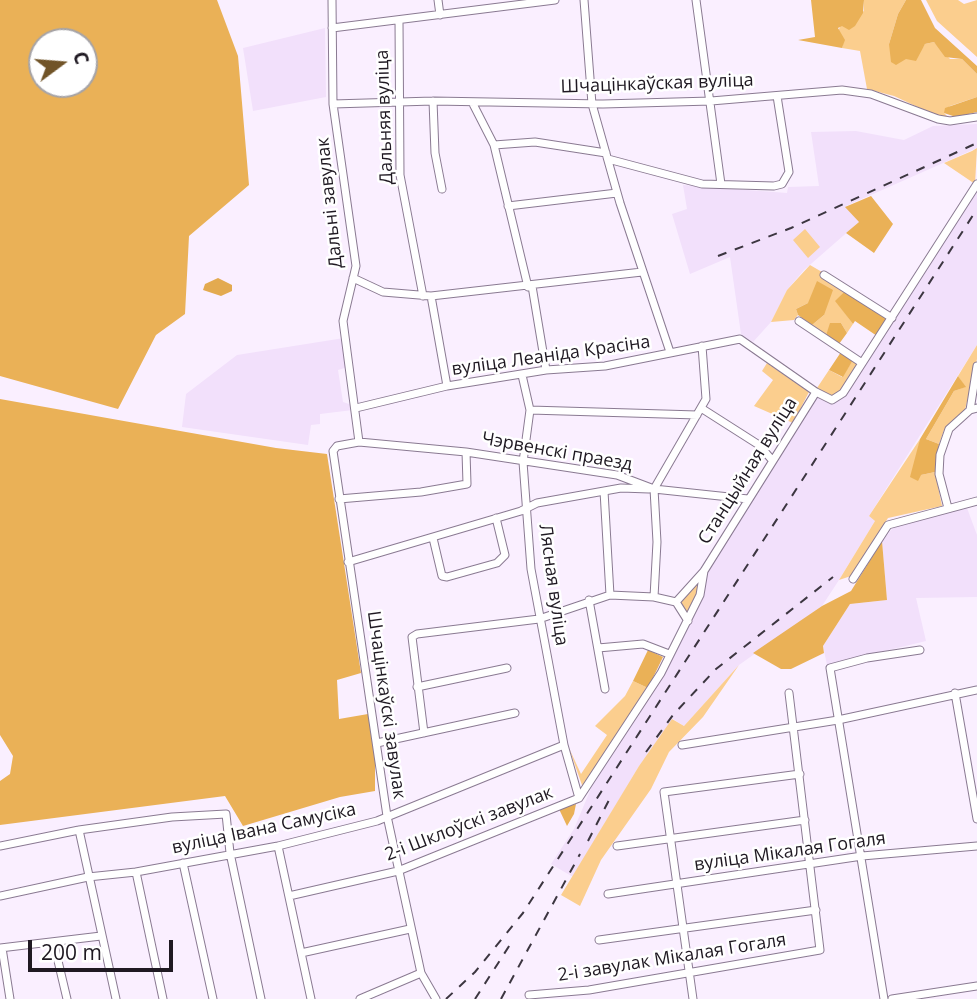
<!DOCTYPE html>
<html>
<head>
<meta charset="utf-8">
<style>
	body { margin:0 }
	#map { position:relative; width:977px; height:999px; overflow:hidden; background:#faefff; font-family:"Open Sans",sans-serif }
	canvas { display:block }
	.north { position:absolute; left:28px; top:28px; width:70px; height:70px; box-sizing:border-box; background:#fff; border:2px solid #a5a3a7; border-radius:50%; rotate:74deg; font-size:19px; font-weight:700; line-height:28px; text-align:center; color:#1f1922 }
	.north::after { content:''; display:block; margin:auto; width:24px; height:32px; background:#715428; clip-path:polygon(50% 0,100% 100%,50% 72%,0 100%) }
	.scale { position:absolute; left:28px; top:940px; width:145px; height:32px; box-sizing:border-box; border:4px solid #1f1922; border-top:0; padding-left:9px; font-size:21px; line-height:24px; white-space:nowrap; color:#1f1922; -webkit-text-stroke:5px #fff; paint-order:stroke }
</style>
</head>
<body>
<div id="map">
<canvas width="977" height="999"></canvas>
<div class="north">С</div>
<div class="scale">200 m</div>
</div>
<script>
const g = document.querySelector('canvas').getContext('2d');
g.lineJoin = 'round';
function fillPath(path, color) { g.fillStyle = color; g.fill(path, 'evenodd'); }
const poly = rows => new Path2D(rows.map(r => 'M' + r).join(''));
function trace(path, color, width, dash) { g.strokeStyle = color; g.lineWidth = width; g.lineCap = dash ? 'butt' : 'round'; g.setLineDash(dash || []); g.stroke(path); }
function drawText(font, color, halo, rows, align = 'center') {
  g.font = font + ' "Open Sans",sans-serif'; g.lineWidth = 5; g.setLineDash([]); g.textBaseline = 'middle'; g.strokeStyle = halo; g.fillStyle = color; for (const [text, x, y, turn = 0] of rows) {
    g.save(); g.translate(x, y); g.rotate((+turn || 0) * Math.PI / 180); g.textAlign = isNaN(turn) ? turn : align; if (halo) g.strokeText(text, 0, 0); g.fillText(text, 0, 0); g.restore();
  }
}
const built = poly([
	[325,28,326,97,253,111,243,48],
	[977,124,977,148,846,206,859,222,804,270,787,290,771,322,753,342,741,334,730,257,690,274,672,214,687,209,683,185,787,193,788,187,819,186,811,132,856,131,904,140,933,126],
	[977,180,977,345,869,516,875,521,839,580,822,606,739,665,684,726,673,719,639,766,573,877,551,864,574,829,592,786,663,677,702,596,706,572,821,391,842,392],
	[344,338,348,367,338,370,343,402,352,405,353,410,320,414,320,424,311,425,308,445,182,427,186,394,237,355],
	[967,508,977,535,977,597,916,598,926,641,827,665,823,646,850,604,887,600,882,541,897,523]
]);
const green = poly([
	[864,0,906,0,898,14,889,44,920,51,925,44,934,42,950,59,962,59,977,74,977,97,950,106,944,113,948,117,935,115,894,96,867,89,860,51,842,48,844,40,838,33,840,26,864,11],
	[926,0,958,0,964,4,977,0,977,57,937,21],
	[977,148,975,184,944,163,972,151],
	[805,229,820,247,808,258,793,240],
	[810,265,822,272,821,277,845,291,836,301,853,324,847,333,841,323,831,323,826,335,812,325,824,315,808,303,796,309,798,315,794,320,771,322,787,290],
	[977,345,977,359,965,410,944,430,939,444,926,439,954,391,965,387,958,376],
	[853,360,858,364,842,392,833,397,817,388,829,370,842,377],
	[767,363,809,392,793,423,754,406,773,380,762,371],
	[920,439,917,456,921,475,935,472,942,506,888,518,851,576,839,580,875,521,869,516],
	[699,581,698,593,689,612,685,612,681,601],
	[739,665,703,717,669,752,651,789,601,860,580,906,561,895,639,766,672,719,684,726],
	[633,681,648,688,583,788,569,748,581,774,607,735,595,726,625,696]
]);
const forest = poly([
	[0,0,217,0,238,56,249,185,189,236,185,314,156,335,118,409,0,376],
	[42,42,84,42,84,84,42,84],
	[811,0,864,0,863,13,855,26,849,30,842,26,838,28,845,40,842,48,798,40,815,37],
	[906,0,921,0,935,28,977,66,977,74,962,59,945,57,934,42,925,44,916,61,906,59,896,65,891,62,889,44,898,14],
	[977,97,977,112,956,117,944,113,945,108],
	[871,196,893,224,874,253,846,233,859,222,845,207],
	[817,281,833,290,824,315,812,325,798,315,796,309,808,303],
	[845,291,888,318,877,336,855,321,853,324,835,301],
	[830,323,841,323,847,333,839,344,826,335],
	[841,352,853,360,843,377,829,370],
	[958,376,966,387,954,391,926,439,939,444,935,472,921,475,918,481,910,477,920,439],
	[0,399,276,448,327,454,361,673,337,680,339,719,368,714,375,750,375,791,340,797,243,826,225,796,0,825,0,781,10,774,13,756,0,735],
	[882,541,887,600,850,604,823,646,824,653,791,669,781,669,753,653,822,606,851,591],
	[648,650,663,657,648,688,633,681],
	[576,804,574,814,567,826,559,809]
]);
const water = poly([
	[218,278,232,285,232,291,221,296,203,290,205,284]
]);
const minor = poly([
	[332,0,333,104,356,266,343,321,359,442],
	[438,0,440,15],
	[584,0,592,104,620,203,670,352],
	[696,0,721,184],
	[399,20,400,175,423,296],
	[332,28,555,0],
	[433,101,435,153,442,189],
	[472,102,494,145,528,287],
	[333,104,433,101,603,104,711,101,842,90,871,94,938,119,950,121,977,117],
	[494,145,535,142,606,153],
	[608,159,702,184,774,186,782,184,789,172,777,96],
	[508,206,617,193],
	[824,275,892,318],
	[353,278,383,292,431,296,642,272],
	[532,286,546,370],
	[431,296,447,386],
	[799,321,862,363],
	[522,375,530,410,523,462,531,569,564,745,579,798],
	[356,408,447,386,546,370,605,366,740,339,816,392],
	[701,408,759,445,772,460],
	[530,410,697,415],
	[970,410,977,366],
	[654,489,706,399,702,346],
	[654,489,657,542,654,597],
	[604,491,610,595],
	[339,499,421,492,467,484,466,452],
	[948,508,939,474,940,455,949,429,970,410,977,408],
	[433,538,442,576,447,577,497,563,505,555,496,518],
	[348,562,521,511,537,503,621,488,649,489],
	[853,579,888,525,977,501],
	[589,600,605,689],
	[676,602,688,621],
	[598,648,643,644,669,654],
	[417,687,507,668],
	[955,693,977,819],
	[424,733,412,637,417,634,539,619,610,595,654,597,676,602,704,571,816,392,832,400,843,393,977,184],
	[377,743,515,713],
	[682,745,838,720,977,690],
	[579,798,661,673,700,595,704,571],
	[79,830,116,999],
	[0,846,79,830,172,817,226,814,230,853,261,999],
	[278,846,311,999],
	[617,846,805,820],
	[183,863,213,999],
	[136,872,163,999],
	[608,894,862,856,977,846],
	[0,896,88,877,136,872,278,846,377,821,564,745],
	[289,896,398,871,579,798],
	[599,940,816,910],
	[54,944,67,999],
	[0,948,101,936],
	[2,948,10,999],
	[301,953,410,929],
	[529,995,589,990,820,950,789,693],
	[360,999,421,973],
	[436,999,421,973,387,816,333,451,337,446,359,442,466,452,617,475,654,489,748,499],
	[693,999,664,792,800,774],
	[884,999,830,668,867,658,920,650],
	[892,999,977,986]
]);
const rail = poly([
	[718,256,791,228,977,143],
	[646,752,673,715,716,669,833,577],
	[588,841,609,800],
	[446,999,475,972,523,913,977,209],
	[475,999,513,940],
	[501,999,580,854]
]);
const streetNames = [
	["Шчацінкаўская вуліца",657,84,-2],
	["Дальняя вуліца",385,117,-92],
	["Дальні завулак",330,203,-96],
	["вуліца Леаніда Красіна",551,356,-8],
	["Чэрвенскі праезд",557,452,10],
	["Станцыйная вуліца",748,471,-58],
	["Лясная вуліца",553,585,82],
	["Шчацінкаўскі завулак",386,705,82],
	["2-і Шклоўскі завулак",469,824,-21],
	["вуліца Івана Самусіка",264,829,-12],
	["вуліца Мікалая Гогаля",790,852,-8],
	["2-і завулак Мікалая Гогаля",672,958,-9]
];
fillPath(built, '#f2e0fb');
fillPath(green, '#fbce8e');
fillPath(forest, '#eab157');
fillPath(water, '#e3aa50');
trace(minor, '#8a7a92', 9);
trace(minor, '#fff', 7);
trace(rail, '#3c3640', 2, [9, 9]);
drawText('18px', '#1f1922', '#fff', streetNames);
</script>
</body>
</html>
